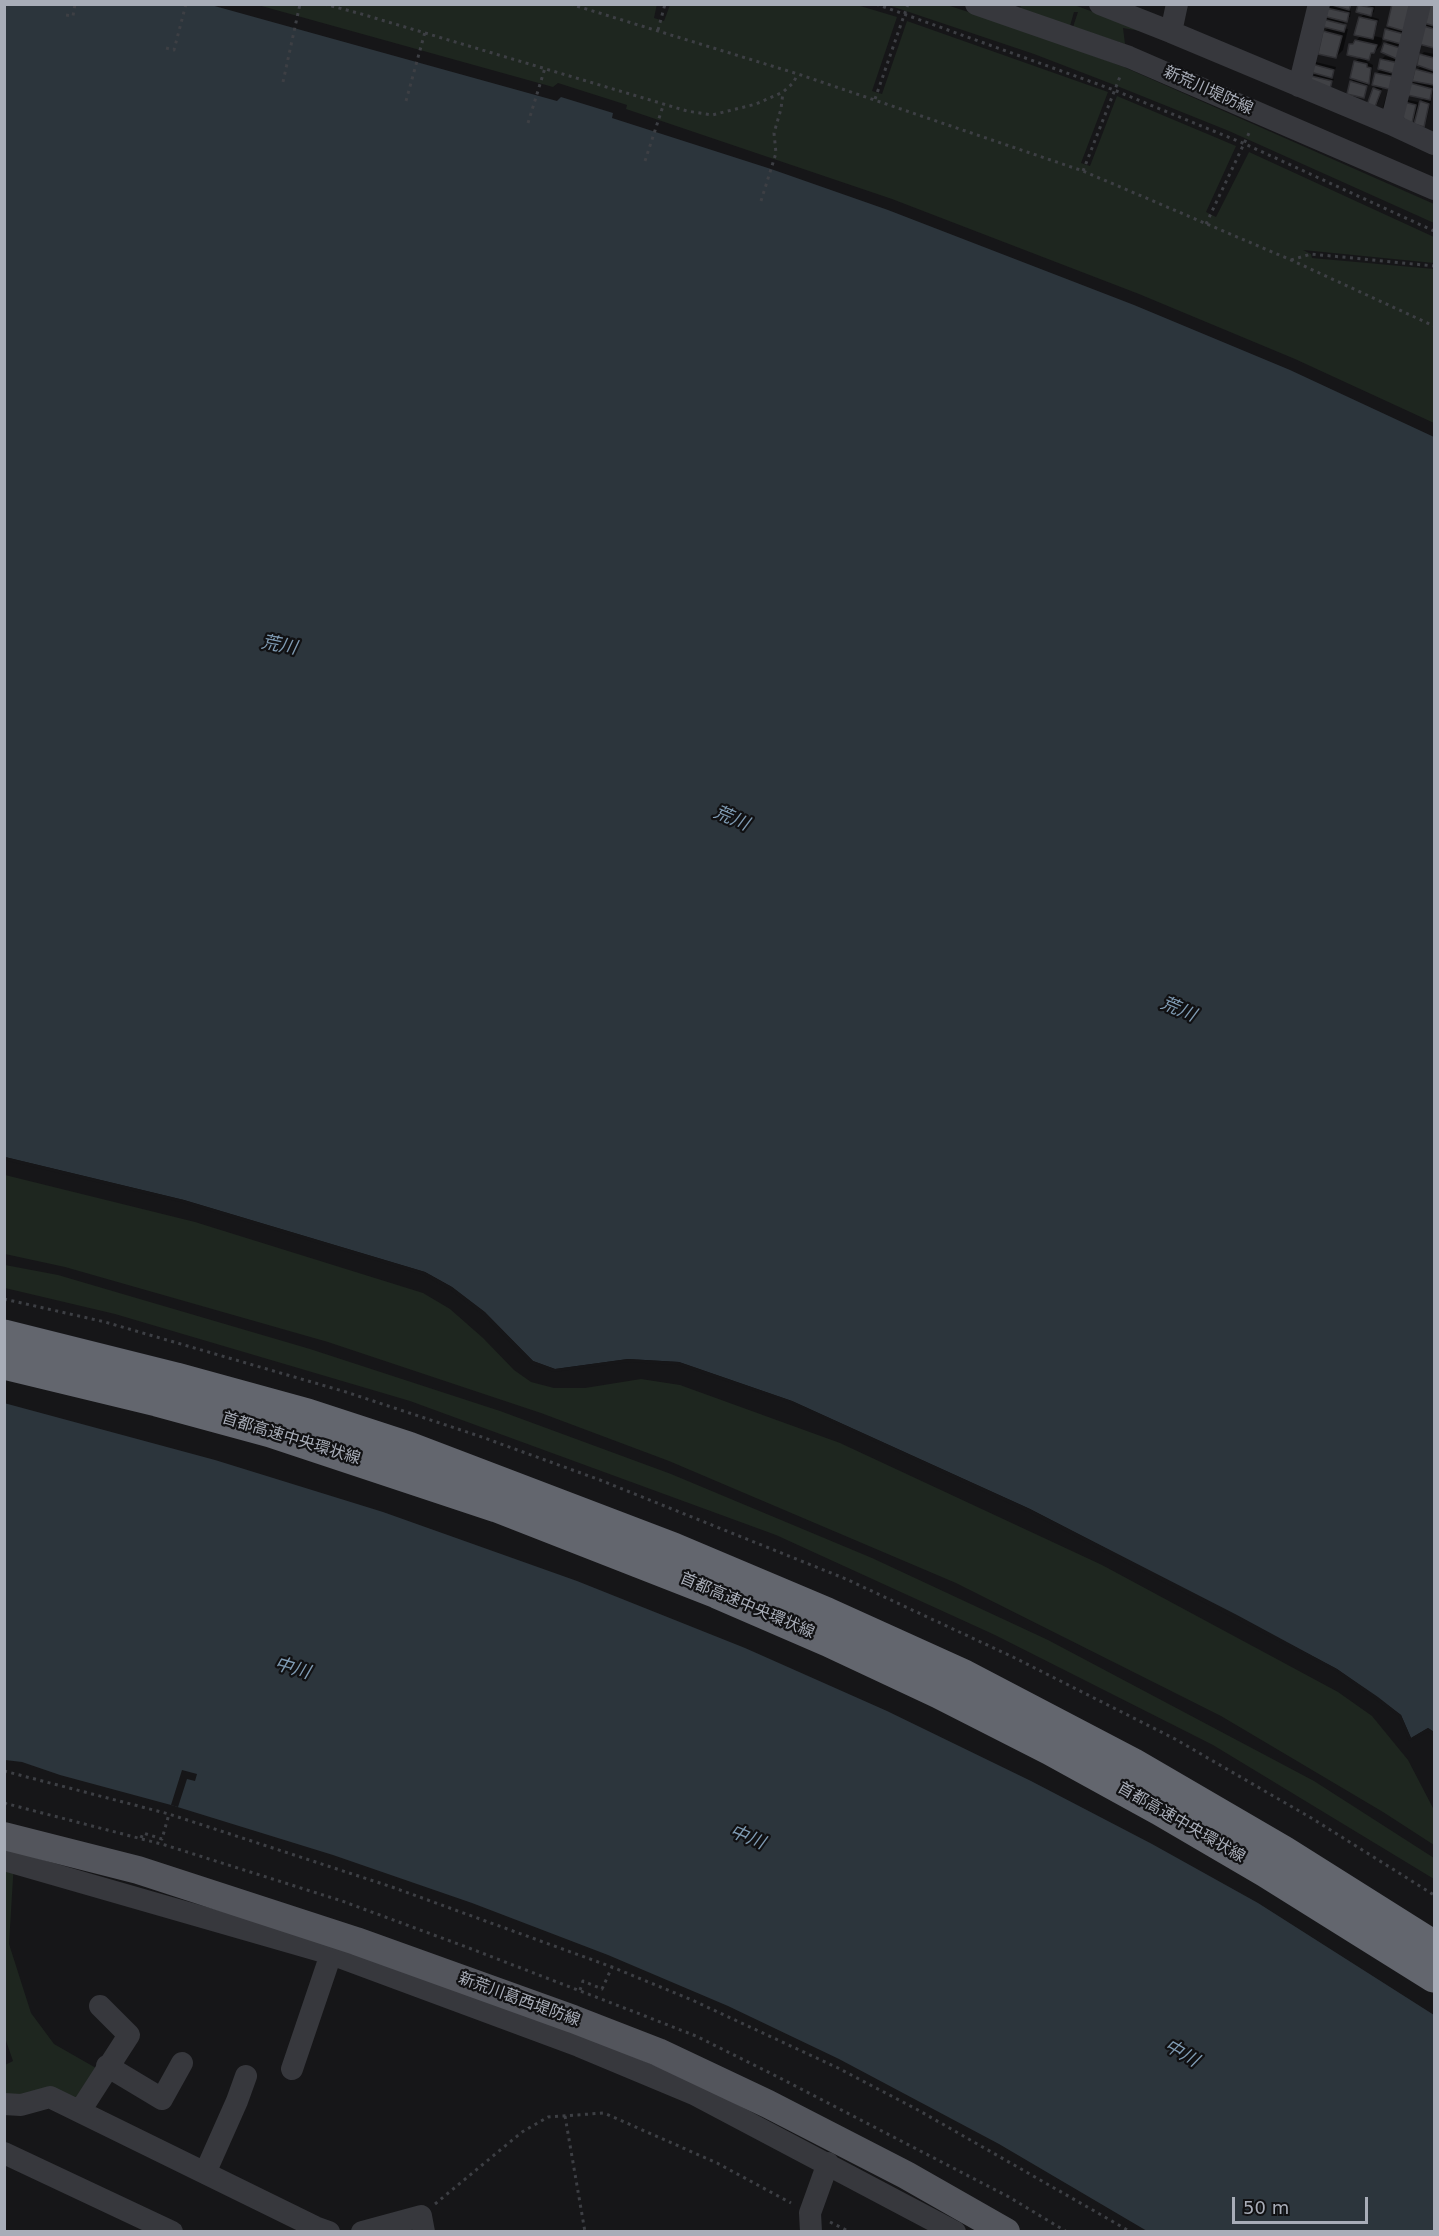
<!DOCTYPE html>
<html>
<head>
<meta charset="utf-8">
<style>
	body { margin:0 }
	#map { position:relative; width:1439px; height:2236px; overflow:hidden; background:#161618; font-family:"DejaVu Sans",sans-serif }
	canvas { display:block }
	.frame { position:absolute; inset:0; border:6px solid #a8adb8; pointer-events:none }
	.scale { position:absolute; left:1232px; top:2197px; width:136px; height:27px; box-sizing:border-box; border:3px solid #a8adb8; border-top:0; padding-left:8px; font-size:18px; line-height:21px; white-space:nowrap; color:#a8adb8; -webkit-text-stroke:4px #111113; paint-order:stroke }
</style>
</head>
<body>
<div id="map">
<canvas width="1439" height="2236"></canvas>
<div class="frame"></div>
<div class="scale">50 m</div>
</div>
<script>
const g = document.querySelector('canvas').getContext('2d');
g.lineJoin = 'round';
function fillPath(path, color) { g.fillStyle = color; g.fill(path, 'evenodd'); }
const poly = rows => new Path2D(rows.map(r => 'M' + r).join(''));
function trace(path, color, width, dash) { g.strokeStyle = color; g.lineWidth = width; g.lineCap = dash ? 'butt' : 'round'; g.setLineDash(dash || []); g.stroke(path); }
function drawText(font, color, halo, rows, align = 'center') {
  g.font = font + ' "DejaVu Sans","Noto Sans JP",sans-serif'; g.lineWidth = 4.5; g.setLineDash([]); g.textBaseline = 'middle'; g.strokeStyle = halo; g.fillStyle = color; for (const [text, x, y, turn = 0] of rows) {
    g.save(); g.translate(x, y); g.rotate((+turn || 0) * Math.PI / 180); g.textAlign = isNaN(turn) ? turn : align; if (halo) g.strokeText(text, 0, 0); g.fillText(text, 0, 0); g.restore();
  }
}
const green = poly([
	[657,4,654,18,664,21,670,5,857,5,897,17,872,91,882,94,907,21,1108,92,1081,163,1090,166,1117,96,1236,146,1206,212,1216,217,1249,152,1434,237,1434,263,1303,250,1311,254,1312,258,1434,269,1434,423,1295,359,1139,294,892,199,626,109,627,105,558,83,553,87,258,5],
	[888,5,947,5,1023,30,1124,67,1434,204,1434,223,1229,131,1112,84,1034,54],
	[1021,5,1074,5,1152,33,1123,28,1125,44,1073,27,1078,12,1074,12,1070,26,1020,9],
	[5,1175,195,1222,423,1293,450,1309,483,1338,514,1370,531,1382,554,1388,585,1388,641,1379,680,1385,840,1443,1102,1565,1338,1692,1372,1716,1408,1760,1434,1810,1434,1845,1383,1812,1221,1716,956,1583,669,1461,541,1413,328,1342,65,1267,5,1254],
	[5,1265,58,1275,310,1349,500,1411,671,1474,872,1558,1048,1640,1314,1781,1434,1858,1434,1879,1213,1745,995,1635,776,1535,410,1401,115,1314,5,1288],
	[5,1860,14,1862,9,1944,31,2013,54,2044,103,2072,80,2111,5,2104,5,2065,13,2061,5,2038]
]);
const water = poly([
	[5,5,211,5,557,101,561,97,613,113,612,118,771,169,888,210,1134,305,1290,370,1434,437,1434,1732,1428,1728,1411,1738,1401,1715,1337,1669,1030,1509,792,1401,679,1362,628,1359,555,1369,533,1361,484,1312,452,1287,425,1272,184,1200,5,1157],
	[4,1403,215,1460,383,1512,577,1581,745,1648,887,1711,1031,1781,1152,1844,1258,1903,1434,2015,1434,2231,1147,2231,999,2144,839,2059,728,2006,608,1955,472,1903,333,1855,171,1805,60,1775,22,1762,5,1760]
]);
const pier = poly([
	[5,1157,184,1200,425,1272,452,1287,485,1312,533,1361,555,1369,628,1359,679,1362,792,1401,1030,1509,1237,1615,1337,1669,1378,1697,1401,1715,1411,1738,1428,1728,1434,1732,1434,1735,1428,1732,1409,1741,1398,1716,1336,1671,1028,1512,791,1403,678,1365,628,1362,554,1372,531,1364,483,1315,450,1290,424,1275,184,1203,4,1160],
	[182,1770,197,1774,195,1781,187,1779,178,1807,171,1805]
]);
const shadow = poly([
	[1330,4,1352,4,1348,10,1351,11,1350,17,1346,17,1343,28,1348,29,1343,50,1336,57,1324,32,1329,27,1322,25,1327,8],
	[1360,4,1375,5,1374,12,1369,16,1379,19,1374,36,1383,38,1381,45,1366,61,1373,65,1371,79,1363,97,1351,82,1355,78,1355,62,1360,57,1351,45,1362,35,1360,18,1365,13,1358,11],
	[1430,4,1434,4,1434,46,1421,43,1425,27,1429,23],
	[1391,26,1403,30,1399,54,1385,44,1390,40,1387,30],
	[1424,52,1434,54,1434,82,1432,85,1434,86,1432,95,1428,100,1431,101,1426,122,1423,125,1417,116,1412,122,1403,115,1408,100,1418,102,1418,105,1425,97,1411,84,1416,80,1417,70,1422,65,1421,55],
	[1385,56,1401,60,1387,109,1383,107,1387,93,1391,88,1383,86,1378,103,1375,106,1374,89,1378,85,1376,74,1381,69,1382,59],
	[1316,62,1336,67,1334,73,1330,78,1334,79,1330,87,1312,77,1317,72,1312,71]
]);
const building = poly([
	[1329,4,1351,4,1349,10,1329,4],
	[1392,4,1411,4,1404,31,1387,26,1392,4],
	[1429,4,1434,4,1434,26,1424,23,1429,4],
	[1358,5,1373,8,1371,16,1356,12,1358,5],
	[1326,8,1349,13,1347,22,1323,16,1326,8],
	[1359,17,1377,21,1373,39,1354,35,1359,17],
	[1322,19,1346,25,1344,32,1320,26,1322,19],
	[1424,26,1434,29,1434,48,1419,44,1424,26],
	[1385,29,1404,34,1401,44,1383,39,1385,29],
	[1323,31,1342,36,1336,58,1318,54,1323,31],
	[1355,40,1377,45,1374,53,1371,53,1369,60,1347,55,1349,44,1353,44,1355,40],
	[1384,43,1400,48,1397,59,1381,52,1384,43],
	[1419,54,1434,58,1434,71,1417,65,1419,54],
	[1380,59,1399,63,1396,74,1378,69,1380,59],
	[1354,61,1367,64,1367,67,1371,68,1369,84,1350,78,1354,61],
	[1312,64,1334,70,1332,78,1310,72,1312,64],
	[1415,69,1434,74,1434,85,1412,81,1415,69],
	[1375,73,1396,77,1393,90,1372,85,1375,73],
	[1311,76,1332,81,1330,89,1309,81,1311,76],
	[1350,81,1367,86,1364,98,1347,94,1350,81],
	[1410,83,1432,89,1430,100,1407,95,1410,83],
	[1373,88,1381,91,1375,107,1367,105,1373,88],
	[1420,101,1429,104,1424,127,1414,124,1420,101],
	[1404,102,1416,105,1412,123,1406,122,1402,115,1404,102]
]);
const path = poly([
	[324,4,358,13,687,111,712,115,756,104,783,92,793,83,798,74],
	[570,4,798,74,1083,171,1291,260,1434,326],
	[876,4,1114,90,1245,144,1434,231],
	[66,15,73,16,75,4],
	[658,30,665,4],
	[166,48,174,50,186,4],
	[283,82,300,4],
	[875,99,908,4],
	[406,101,425,32],
	[528,123,545,68],
	[645,161,664,103],
	[1083,171,1121,74],
	[761,201,776,153,774,133,781,109,783,92],
	[1206,224,1250,131],
	[1291,260,1311,254,1434,266],
	[4,1299,105,1322,346,1392,479,1436,600,1480,846,1579,1015,1658,1175,1739,1313,1819,1434,1895],
	[4,1771,169,1814,392,1887,612,1967,692,2000,838,2068,918,2110,1131,2232],
	[4,1803,165,1845,342,1901,469,1948,645,2016,696,2036,778,2077,1009,2197,1067,2232],
	[4,1811,6,1803],
	[141,1838,143,1833,162,1839,169,1814],
	[580,1990,583,1981,602,1989,612,1967],
	[565,2116,585,2232],
	[435,2204,522,2132,548,2117,604,2113,717,2163,791,2203],
	[830,2222,850,2232]
]);
const minor = poly([
	[976,4,1129,57,1434,189],
	[1100,4,1171,32],
	[1177,4,1171,32,1391,124,1434,144],
	[1299,86,1319,4],
	[1391,124,1420,4],
	[4,1860,331,1954,579,2046,694,2094,955,2232],
	[107,2066,162,2099,182,2063],
	[292,2069,331,1954],
	[4,2104,21,2105,50,2097,315,2227,329,2232],
	[80,2111,129,2035,100,2006],
	[4,2153,172,2232],
	[205,2173,237,2101,246,2076],
	[362,2232,421,2216,424,2232],
	[811,2232,810,2213,828,2163]
]);
const major = poly([
	[4,1836,138,1870,356,1941,573,2019,658,2052,768,2104,906,2175,1006,2232]
]);
const highway = poly([
	[4,1336,176,1379,307,1415,408,1448,673,1549,827,1614,964,1676,1132,1764,1283,1852,1434,1947],
	[4,1363,157,1400,271,1431,497,1506,717,1592,828,1640,939,1692,1051,1749,1160,1809,1266,1871,1434,1976]
]);
const streetNames = [
	["新荒川堤防線",1208,91,24],
	["首都高速中央環状線",291,1439,17],
	["首都高速中央環状線",747,1606,23],
	["首都高速中央環状線",1181,1823,30],
	["新荒川葛西堤防線",519,2000,20]
];
const waterNames = [
	["荒川",279,646,11],
	["荒川",731,819,23],
	["荒川",1178,1010,23],
	["中川",292,1669,16],
	["中川",747,1838,22],
	["中川",1181,2054,30]
];
fillPath(green, '#1e261f');
fillPath(water, '#2c353c');
fillPath(pier, '#161618');
fillPath(shadow, '#0007');
fillPath(building, '#404145');
trace(building, '#303034', 1.5);
trace(path, '#3d3f44', 3, [3, 4.5]);
trace(minor, '#37383d', 22);
trace(major, '#53555c', 28);
trace(highway, '#63666e', 33);
drawText('16px', '#a8adb8', '#111113', streetNames);
drawText('italic 18px', '#7f9bb3', '#111113', waterNames);
</script>
</body>
</html>
